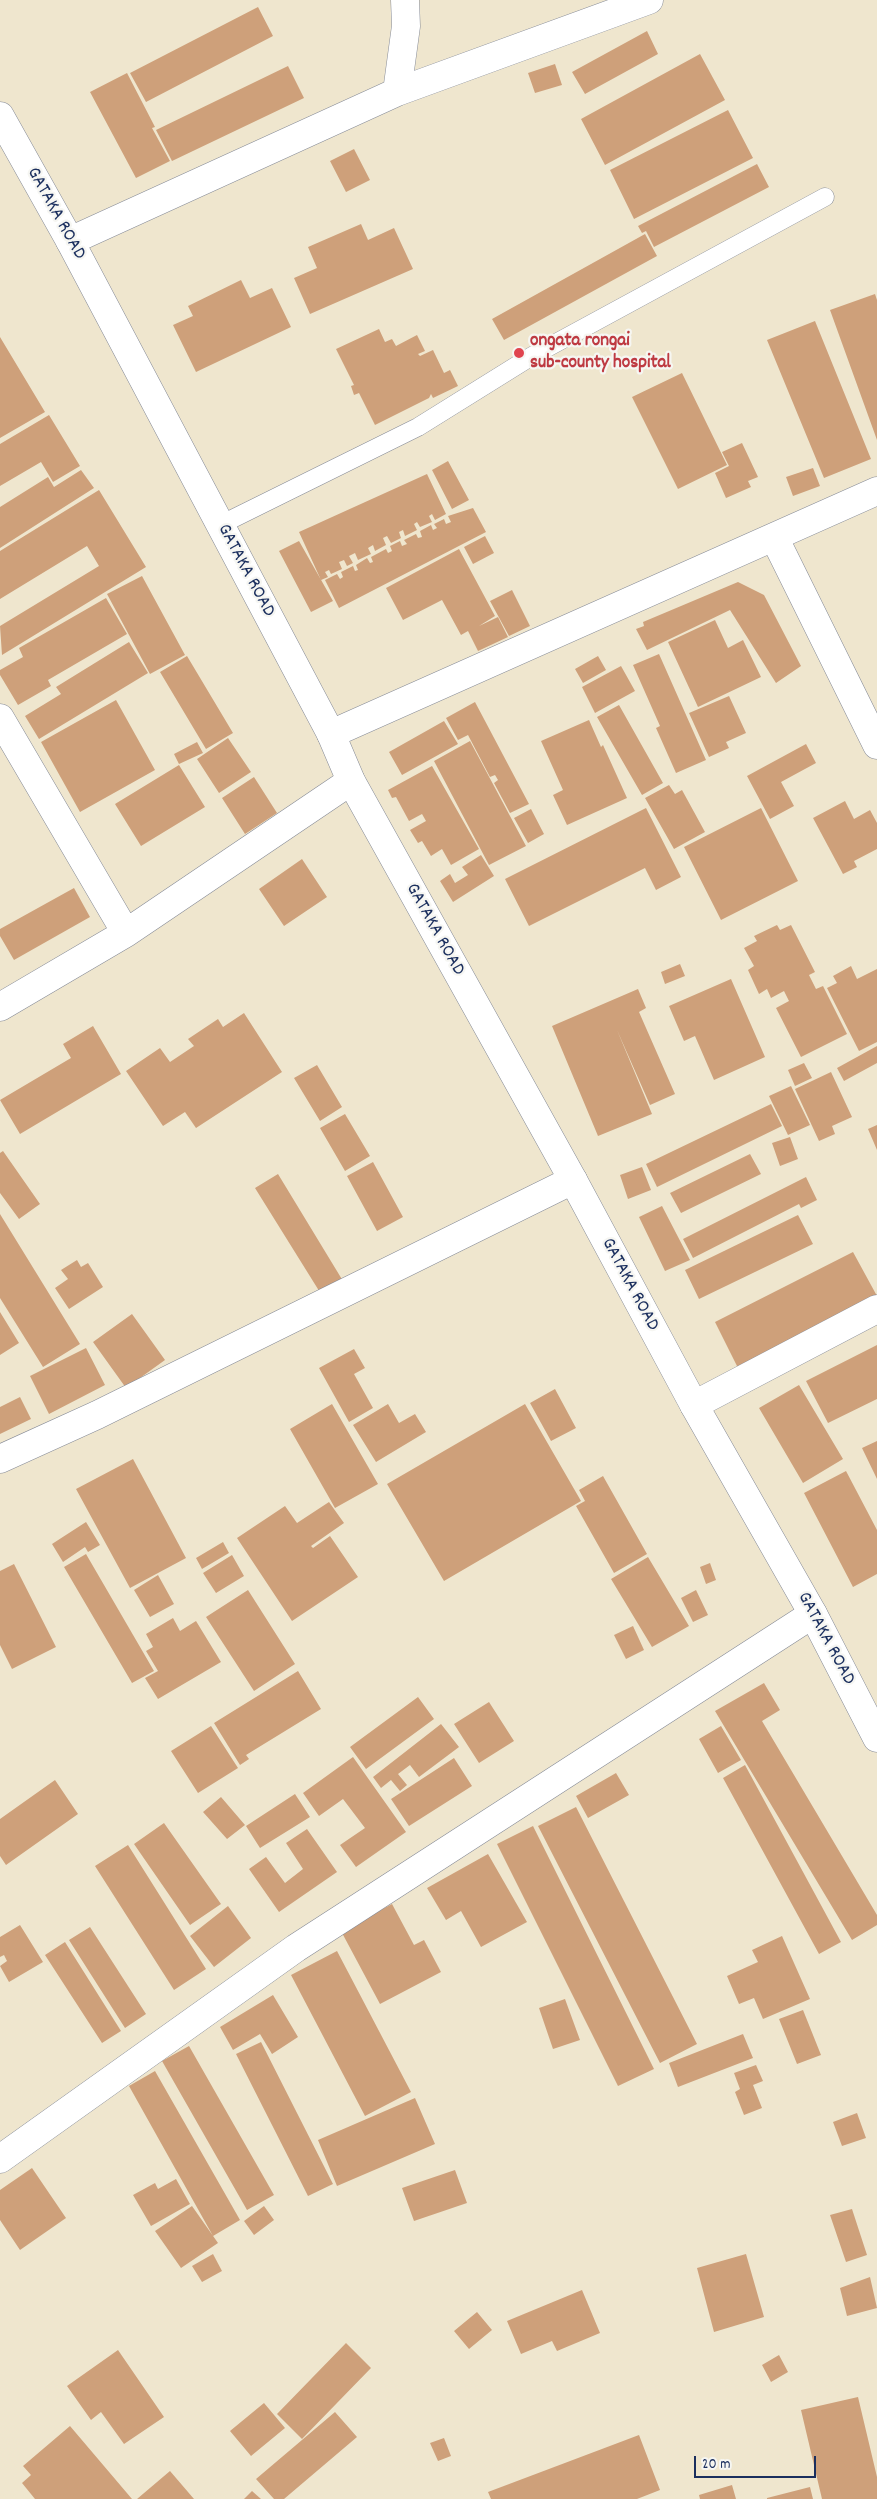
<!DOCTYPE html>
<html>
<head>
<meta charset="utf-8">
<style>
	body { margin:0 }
	#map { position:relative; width:877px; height:2499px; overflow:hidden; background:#efe6ce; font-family:Dekko,sans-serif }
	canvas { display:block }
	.scale { position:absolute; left:694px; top:2456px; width:122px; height:22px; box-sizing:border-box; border:2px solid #1b2f5e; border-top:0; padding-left:6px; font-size:15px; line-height:18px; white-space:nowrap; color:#1b2f5e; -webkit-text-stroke:4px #f6f6f2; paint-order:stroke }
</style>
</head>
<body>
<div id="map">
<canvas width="877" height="2499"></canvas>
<div class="scale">20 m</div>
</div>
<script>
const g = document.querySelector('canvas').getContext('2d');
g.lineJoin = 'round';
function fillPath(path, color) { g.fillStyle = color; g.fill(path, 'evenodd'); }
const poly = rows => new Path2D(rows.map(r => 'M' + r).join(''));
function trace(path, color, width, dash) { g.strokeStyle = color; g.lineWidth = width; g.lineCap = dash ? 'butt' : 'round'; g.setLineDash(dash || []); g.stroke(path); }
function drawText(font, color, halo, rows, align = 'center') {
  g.font = font + ' Dekko,sans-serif'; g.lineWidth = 4.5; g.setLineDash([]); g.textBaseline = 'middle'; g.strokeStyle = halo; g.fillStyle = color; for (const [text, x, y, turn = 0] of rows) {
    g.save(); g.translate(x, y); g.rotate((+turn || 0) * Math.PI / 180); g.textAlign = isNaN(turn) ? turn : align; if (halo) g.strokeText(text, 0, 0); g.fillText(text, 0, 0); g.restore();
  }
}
const building = poly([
	[258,7,273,36,146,102,130,73],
	[647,31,658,54,585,94,572,72],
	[700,54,725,100,605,165,581,119],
	[555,64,562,85,535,93,528,73],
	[288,66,304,98,172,161,156,130],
	[127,73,155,127,152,128,170,161,136,178,90,92],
	[728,110,753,158,634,219,610,170],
	[354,149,370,180,346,192,330,161],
	[757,164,769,187,654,247,646,231,642,233,638,226],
	[361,224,368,240,394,228,413,269,310,314,294,278,317,268,308,247],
	[645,234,657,256,504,340,492,319],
	[241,280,250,298,272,288,291,327,196,372,173,325,193,316,188,306],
	[875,294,877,300,877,440,830,310],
	[815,321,871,459,824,478,767,340],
	[379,329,385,342,392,339,396,346,417,335,425,351,418,354,420,356,433,350,444,373,450,370,458,386,433,398,431,394,429,398,375,425,359,393,354,395,351,386,354,385,336,349],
	[0,337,45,412,0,438],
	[682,373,727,465,678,489,632,397],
	[49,415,80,466,53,482,41,462,0,486,0,444],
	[742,443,758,477,748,481,751,487,726,498,715,473,729,466,722,452],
	[448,461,469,500,452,509,432,470],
	[813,468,820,486,793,496,786,477],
	[81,470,94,488,0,548,0,507,48,477,54,487],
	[427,474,446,514,435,520,432,514,429,516,432,522,420,527,417,522,414,524,417,530,405,536,403,530,399,532,401,538,391,543,387,536,383,538,386,545,375,551,373,545,368,548,371,554,358,560,355,553,349,556,353,563,347,566,344,560,339,562,342,569,331,574,329,570,325,572,328,577,321,580,299,532],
	[99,490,146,567,2,655,0,626,99,566,87,546,0,599,0,551],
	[473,508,486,532,339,608,325,580,337,574,340,579,343,577,341,572,353,566,355,571,358,570,356,565,367,558,370,563,373,562,371,557,386,549,388,553,392,551,390,546,400,541,402,546,407,544,404,540,416,534,418,538,422,537,420,531,431,525,433,530,437,528,434,524,444,519,446,524,451,522,448,516],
	[485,536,494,553,473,564,464,547],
	[299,541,333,601,311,612,279,551],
	[459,549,495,616,479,626,498,617,508,637,478,651,468,631,461,635,442,600,403,620,386,588],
	[142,576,185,655,150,674,107,594],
	[738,582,764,595,801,666,776,683,730,610,647,650,636,629,644,626,643,622],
	[512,590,530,626,509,636,490,601],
	[106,598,127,634,48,680,51,686,18,705,0,675,0,670,23,657,19,648],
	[715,620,728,648,743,640,761,677,698,707,668,642],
	[129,642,148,673,39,739,25,716,61,694,56,687],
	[659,654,706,760,676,773,656,728,660,726,633,665],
	[187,656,233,733,206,749,160,672],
	[598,656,606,670,583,683,575,669],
	[621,666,635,691,595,713,582,687],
	[729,696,746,733,726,742,729,748,709,757,689,713],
	[116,700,155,770,80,812,41,742],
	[475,702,529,804,510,813,494,783,498,780,495,775,490,777,468,735,458,740,446,718],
	[619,705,663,783,642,795,597,717],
	[589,720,601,747,603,745,627,798,567,825,553,795,563,790,541,741],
	[444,721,458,744,402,775,389,752],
	[228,738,251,772,219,793,197,759],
	[470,741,526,846,489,865,434,761],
	[197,742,203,753,179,764,174,754],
	[806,744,816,763,781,782,794,806,770,819,747,776],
	[179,765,205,807,141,846,115,804],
	[432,766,479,849,451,865,442,849,431,856,422,841,418,843,410,830,426,821,422,814,409,821,396,797,392,798,388,790],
	[254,777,277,813,245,834,222,798],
	[669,785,675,794,682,790,705,832,674,849,645,798],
	[845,801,854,819,870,810,877,823,877,849,854,861,857,867,843,874,813,818],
	[646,808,681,877,656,890,645,868,529,926,505,879],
	[761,808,798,881,721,920,684,847],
	[531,809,544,834,528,843,514,818],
	[481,855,494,876,453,902,440,881,450,874,455,883,468,875,462,867],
	[302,859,327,897,284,926,259,889],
	[74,888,90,917,14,960,0,936,0,929],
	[777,925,780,930,791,925,815,972,809,975,816,989,823,986,847,1034,801,1057,776,1008,789,1001,784,991,771,998,767,989,759,994,748,970,754,966,744,948,757,941,754,936],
	[680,964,685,976,665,984,661,972],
	[851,966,857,979,877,969,877,1042,859,1051,827,988,837,983,833,976],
	[731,979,765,1057,714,1080,695,1036,684,1041,669,1006],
	[638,989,646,1008,639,1012,675,1094,650,1105,617,1030,652,1114,598,1136,552,1026],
	[244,1013,282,1072,196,1128,185,1112,163,1126,126,1071,160,1048,170,1062,194,1046,188,1039,218,1019,223,1027],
	[93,1026,121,1074,20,1134,0,1100,71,1058,63,1044],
	[877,1046,877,1063,844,1081,837,1068],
	[804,1063,812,1078,795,1086,788,1070],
	[317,1065,342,1107,320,1121,294,1078],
	[831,1072,852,1117,832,1126,835,1134,819,1141,795,1089],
	[791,1086,810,1125,788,1135,769,1096],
	[771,1104,782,1126,657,1187,646,1164],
	[345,1114,370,1156,345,1171,320,1128],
	[877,1125,877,1150,868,1129],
	[790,1137,798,1159,780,1166,772,1143],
	[3,1151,40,1204,19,1219,0,1193,0,1153],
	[750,1154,761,1174,681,1213,670,1193],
	[373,1162,403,1217,377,1231,347,1176],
	[642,1167,651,1190,628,1199,620,1175],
	[278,1174,343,1281,321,1294,255,1188],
	[806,1177,817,1200,801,1208,799,1204,693,1258,683,1239],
	[662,1206,690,1260,665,1271,639,1217],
	[0,1214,80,1344,43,1367,0,1298],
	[798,1215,813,1244,699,1299,685,1270],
	[853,1252,877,1296,738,1368,715,1322],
	[77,1260,81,1267,88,1263,103,1287,69,1309,55,1288,68,1279,61,1270],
	[0,1312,19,1343,0,1355],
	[132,1314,165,1360,126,1388,93,1342],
	[877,1345,877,1399,828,1423,806,1381],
	[86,1348,105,1385,49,1414,30,1376],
	[354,1349,365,1368,354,1374,373,1408,349,1422,319,1368],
	[799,1385,843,1459,803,1483,759,1408],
	[555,1389,576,1428,551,1441,530,1403],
	[20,1397,31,1419,0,1434,0,1407],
	[332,1404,378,1484,335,1508,290,1429],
	[388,1404,399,1423,415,1414,426,1432,376,1462,353,1425],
	[525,1404,581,1501,444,1581,387,1484],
	[877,1441,877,1479,862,1448],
	[133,1459,186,1558,130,1588,76,1489],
	[846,1471,877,1530,877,1574,853,1587,804,1493],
	[603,1476,647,1554,614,1573,576,1506,585,1501,579,1490],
	[329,1502,344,1523,311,1546,313,1548,330,1536,358,1577,292,1621,237,1538,285,1506,297,1523],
	[86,1522,100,1545,88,1552,85,1547,63,1562,52,1544],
	[223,1542,229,1553,202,1569,196,1558],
	[86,1554,154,1671,132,1683,64,1567],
	[232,1555,244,1576,216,1593,203,1573],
	[648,1557,689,1626,652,1647,611,1579],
	[710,1563,716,1580,706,1584,700,1567],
	[14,1564,56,1647,12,1669,0,1645,0,1571],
	[158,1575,174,1604,150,1617,134,1590],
	[248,1590,295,1664,254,1691,206,1617],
	[696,1590,708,1615,693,1622,681,1598],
	[173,1618,180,1631,196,1621,221,1662,158,1699,145,1678,158,1671,146,1651,153,1647,146,1634],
	[633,1626,644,1650,626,1659,614,1635],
	[298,1671,321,1709,246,1755,249,1759,240,1765,214,1723],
	[764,1683,780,1710,762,1721,877,1915,877,1925,852,1940,715,1711],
	[418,1697,434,1719,366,1769,350,1747],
	[489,1702,514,1741,479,1763,454,1724],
	[441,1724,459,1747,419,1777,410,1765,398,1774,407,1785,400,1791,391,1780,381,1788,373,1777],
	[211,1726,238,1768,198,1793,171,1751],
	[721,1726,741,1760,718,1773,699,1739],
	[353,1757,406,1832,356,1867,340,1845,365,1828,343,1799,319,1816,303,1793],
	[454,1758,472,1786,409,1826,391,1799],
	[745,1765,841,1942,819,1954,723,1778],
	[616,1773,629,1795,588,1818,576,1796],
	[55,1780,78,1814,6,1865,0,1856,0,1819],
	[295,1794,310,1817,260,1848,246,1826],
	[221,1797,245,1825,227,1839,203,1812],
	[576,1807,697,2044,660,2063,538,1826],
	[164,1823,221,1904,190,1925,134,1844],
	[533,1826,654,2069,618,2086,497,1844],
	[307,1829,337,1872,279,1912,249,1869,266,1857,285,1883,303,1869,286,1843],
	[128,1845,206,1969,174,1990,95,1866],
	[488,1854,527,1922,481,1947,461,1911,446,1920,427,1888],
	[392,1904,414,1945,424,1940,441,1972,380,2004,341,1931],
	[228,1906,251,1938,214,1967,190,1936],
	[20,1925,43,1962,9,1982,0,1966,7,1961,4,1955,0,1957,0,1937],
	[90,1927,146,2014,125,2028,69,1940],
	[782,1936,810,1999,763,2019,754,1998,739,2004,727,1976,758,1962,752,1950],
	[65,1942,121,2031,102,2043,45,1955],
	[337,1951,411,2092,365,2116,291,1975],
	[273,1995,298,2037,272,2054,260,2034,233,2050,220,2027],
	[565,1999,580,2040,553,2049,539,2008],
	[803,2010,821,2055,797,2064,779,2019],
	[743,2034,753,2058,678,2087,669,2063],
	[261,2042,333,2184,308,2196,236,2054],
	[189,2046,274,2195,247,2210,162,2061],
	[756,2065,763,2081,753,2085,762,2108,744,2115,735,2092,740,2089,734,2073],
	[155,2071,240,2220,213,2236,129,2086],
	[415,2098,435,2144,337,2186,318,2140],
	[857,2113,866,2138,842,2146,833,2122],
	[32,2168,66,2218,20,2250,0,2220,0,2190],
	[455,2170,467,2203,414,2221,402,2188],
	[176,2179,190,2204,151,2226,133,2195,155,2183,158,2189],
	[192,2206,218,2243,181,2268,155,2231],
	[264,2206,274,2220,254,2235,244,2221],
	[852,2209,867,2255,846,2262,830,2215],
	[213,2254,222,2271,202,2282,192,2266],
	[746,2254,764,2317,714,2332,697,2268],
	[870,2277,877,2308,847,2316,840,2288],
	[582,2290,600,2333,557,2351,552,2341,521,2354,507,2321],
	[477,2312,492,2330,469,2349,454,2331],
	[346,2343,371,2368,302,2439,277,2414],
	[118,2350,164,2417,124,2444,101,2412,91,2420,67,2386],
	[779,2355,788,2372,771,2382,762,2365],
	[858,2397,877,2477,877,2499,822,2499,801,2410],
	[264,2403,285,2428,251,2456,230,2431],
	[335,2412,357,2437,284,2499,274,2499,256,2479],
	[70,2426,132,2499,35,2499,22,2483,31,2475,23,2466],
	[639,2435,660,2490,637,2499,491,2499,488,2492],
	[444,2438,451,2456,438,2461,430,2443],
	[170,2471,194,2499,137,2499],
	[732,2485,736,2499,700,2499,699,2495],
	[810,2487,813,2499,767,2499,767,2498],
	[252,2491,261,2499,244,2499]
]);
const service = poly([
	[220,525,418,427,532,356,825,197]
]);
const minor = poly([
	[397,92,406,26,405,0],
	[70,241,397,92,649,0],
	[774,537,877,745],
	[0,718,126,933],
	[331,734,877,491],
	[0,1007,126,933,351,781],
	[694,1405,877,1309],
	[0,1459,97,1415,573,1180],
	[0,2159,296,1948,813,1614]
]);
const tertiary = poly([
	[0,116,70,241,331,734,351,781,573,1180,694,1405,813,1614,877,1738]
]);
const markers = [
	[519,353,6,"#e0444e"]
];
const streetNames = [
	["GATAKA ROAD",55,214,61],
	["GATAKA ROAD",245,571,62],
	["GATAKA ROAD",434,930,61],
	["GATAKA ROAD",629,1285,62],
	["GATAKA ROAD",825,1639,62]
];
const healthNames = [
	["ongata rongai",530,342],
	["sub-county hospital",530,364]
];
fillPath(building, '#cea07a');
trace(service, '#858a96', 19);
trace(minor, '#858a96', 29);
trace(tertiary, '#858a96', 29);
trace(service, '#fff', 18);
trace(minor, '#fff', 28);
trace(tertiary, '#fff', 28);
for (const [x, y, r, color] of markers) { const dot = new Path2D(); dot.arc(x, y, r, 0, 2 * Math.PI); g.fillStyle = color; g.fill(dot); trace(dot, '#f6f6f2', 2); }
drawText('19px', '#1b2f5e', '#f6f6f2', streetNames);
drawText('bold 19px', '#be3a42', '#f6f6f2', healthNames, 'left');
</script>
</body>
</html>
